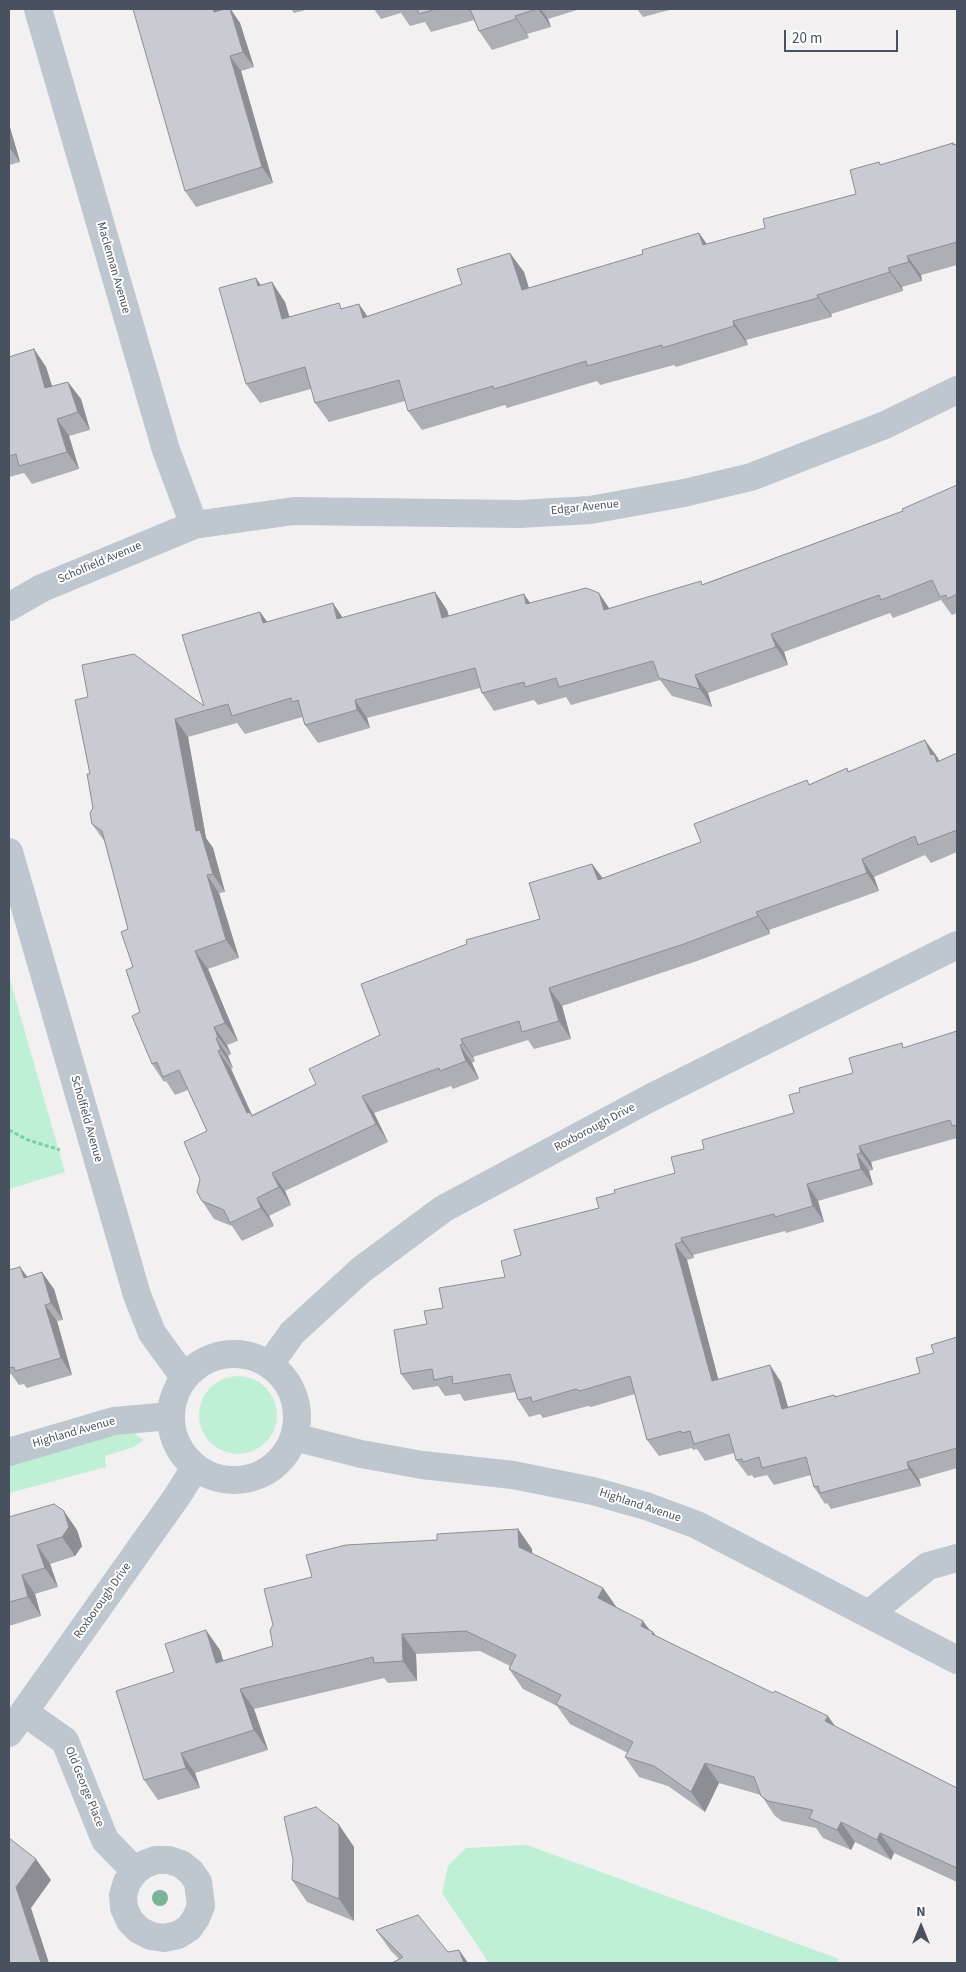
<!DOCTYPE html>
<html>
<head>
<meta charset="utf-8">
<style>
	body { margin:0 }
	#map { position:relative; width:966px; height:1972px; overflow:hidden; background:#f2f0f0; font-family:"Source Sans 3",sans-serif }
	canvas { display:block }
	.frame { position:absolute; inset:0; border:10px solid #48515e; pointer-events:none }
	.north { position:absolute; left:896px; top:1902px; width:50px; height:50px; -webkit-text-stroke:4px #fff; paint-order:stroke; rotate:0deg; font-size:14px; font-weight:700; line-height:20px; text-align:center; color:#48515e }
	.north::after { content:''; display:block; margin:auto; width:18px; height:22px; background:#48515e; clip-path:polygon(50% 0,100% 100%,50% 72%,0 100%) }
	.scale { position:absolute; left:784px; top:30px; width:114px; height:22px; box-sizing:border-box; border:2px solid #48515e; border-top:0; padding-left:6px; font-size:15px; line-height:18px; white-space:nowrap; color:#48515e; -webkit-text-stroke:4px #fff; paint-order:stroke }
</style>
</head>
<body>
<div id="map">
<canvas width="966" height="1972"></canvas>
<div class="frame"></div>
<div class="north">N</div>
<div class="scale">20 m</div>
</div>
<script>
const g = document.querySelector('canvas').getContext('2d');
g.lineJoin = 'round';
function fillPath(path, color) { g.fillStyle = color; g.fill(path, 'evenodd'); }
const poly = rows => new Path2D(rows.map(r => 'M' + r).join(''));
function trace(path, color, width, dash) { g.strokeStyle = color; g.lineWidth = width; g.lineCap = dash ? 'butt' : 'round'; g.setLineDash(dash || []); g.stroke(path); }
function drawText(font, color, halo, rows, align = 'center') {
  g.font = font + ' "Source Sans 3",sans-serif'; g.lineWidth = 4; g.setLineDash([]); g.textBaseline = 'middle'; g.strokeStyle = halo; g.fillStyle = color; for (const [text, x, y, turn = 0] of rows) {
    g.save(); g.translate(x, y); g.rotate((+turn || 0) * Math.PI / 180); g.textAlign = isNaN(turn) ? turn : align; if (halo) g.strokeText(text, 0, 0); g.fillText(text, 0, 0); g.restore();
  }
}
const green = poly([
	[9,976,65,1172,9,1189],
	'199 1415a39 39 0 1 1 78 0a39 39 0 1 1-78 0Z',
	[116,1433,134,1433,144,1440,134,1447,105,1456,106,1467,9,1493,9,1466],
	[526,1845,527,1845,839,1959,837,1963,488,1963,484,1955,442,1893,448,1866,466,1848]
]);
const path = poly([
	[9,1130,28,1140,60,1150]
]);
const street = poly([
	[38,9,166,450,194,525],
	[9,607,42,588,194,525,294,511,520,514,590,510,684,493,751,477,885,425,957,390],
	[9,852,137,1295,152,1333,184,1377],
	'171 1417a63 63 0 1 1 126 0a63 63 0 1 1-126 0Z',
	[270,1364,292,1333,361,1270,443,1209,652,1097,957,945],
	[294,1437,361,1454,422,1465,513,1475,593,1491,646,1506,697,1525,957,1660],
	[9,1452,114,1421,170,1416],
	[870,1613,928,1566,957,1558],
	[24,1712,65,1741,105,1840,135,1871,127,1882,123,1895,124,1908,130,1921,139,1930,151,1936,164,1938,178,1935,189,1928,196,1918,201,1906,198,1882,191,1872,181,1864,169,1860,156,1860,145,1864,135,1871],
	[9,1733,176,1498,195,1468]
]);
const trees = [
	[160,1898]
];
const wall = poly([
	[225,9,231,9,240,23,254,67,241,71,273,183,196,207,185,191,219,11],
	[291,9,309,9,294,13],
	[374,9,580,9,548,19,551,27,527,34,529,38,492,50,479,31,474,20,431,32,425,22,410,26,401,13,381,19],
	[637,9,673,9,643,17],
	[9,124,20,162,9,165],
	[953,143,954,145,957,144,957,265,921,275,922,281,902,287,903,291,831,314,832,317,746,340,748,345,676,367,674,365,600,385,597,381,507,408,505,405,422,430,408,411,405,401,329,422,315,403,311,389,260,403,246,384,261,285,285,302,289,317,343,308,367,316,524,272,529,288,643,254,699,233,707,244,765,228,856,194,879,162,881,165],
	[34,349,46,367,52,386,81,399,90,430,69,436,79,469,32,484,24,473,9,477,9,357],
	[957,485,957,613,952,615,941,600,893,618,890,613,784,652,788,665,708,693,712,707,672,696,660,680,571,705,566,697,538,705,534,700,494,711,482,693,480,688,367,718,370,728,318,743,305,725,302,717,245,734,237,723,188,737,206,838,213,848,225,892,219,893,239,958,208,969,238,1041,227,1045,231,1054,228,1056,233,1068,231,1069,252,1115,316,1084,380,1035,540,919,592,864,603,878,701,842,810,784,847,768,849,772,938,758,939,761,957,753,957,852,931,863,925,855,874,877,879,891,769,930,770,934,697,961,562,1006,571,1039,534,1049,528,1040,473,1057,475,1061,472,1063,479,1079,453,1089,451,1086,374,1113,388,1142,285,1191,291,1205,269,1216,274,1226,242,1241,232,1226,214,1219,202,1201,200,1179,207,1131,188,1090,175,1095,166,1081,164,1082,152,1064,140,1012,133,967,128,929,105,842,92,824,93,808,90,774,75,700,204,706,260,612,267,622,343,618,435,592,447,610,449,616,524,594,530,603,610,608,703,584,903,511],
	[957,1031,957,1138,871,1162,873,1170,869,1171,873,1185,818,1201,824,1222,786,1233,785,1231,693,1255,694,1258,687,1260,718,1379,781,1382,788,1407,834,1395,836,1397,920,1373,934,1353,957,1337,957,1468,919,1479,921,1486,831,1509,827,1503,825,1504,814,1487,811,1475,774,1485,767,1475,754,1478,752,1475,748,1476,736,1460,734,1453,705,1461,697,1449,693,1450,692,1448,659,1456,647,1440,635,1394,591,1407,588,1406,543,1418,540,1414,529,1417,518,1400,515,1392,464,1401,460,1394,445,1396,438,1386,413,1390,401,1374,427,1324,443,1308,505,1277,521,1255,599,1208,615,1193,675,1173,704,1149,794,1113,800,1092,853,1073,905,1048],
	[9,1270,27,1277,54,1289,63,1320,57,1321,72,1375,27,1388,24,1384,19,1385,11,1374,9,1375],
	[9,1517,77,1530,82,1546,75,1556,50,1564,58,1587,35,1594,41,1616,9,1626],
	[518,1529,532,1549,532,1554,603,1588,617,1608,653,1632,656,1636,957,1788,957,1882,894,1853,891,1860,855,1842,851,1850,823,1838,816,1828,782,1821,775,1816,761,1795,719,1783,705,1812,668,1786,639,1777,625,1757,628,1753,570,1724,557,1706,523,1689,509,1669,510,1666,480,1651,416,1654,417,1681,388,1683,384,1678,254,1709,268,1750,195,1773,200,1788,158,1800,144,1780,174,1672,220,1650,223,1661,273,1646,312,1577,437,1540],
	[339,1825,354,1847,354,1921,307,1902,292,1880],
	[376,1930,448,1952,459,1950,468,1963,392,1963,399,1959,391,1951]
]);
const shadedWall = poly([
	[213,9,219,9,224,28,214,12],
	[230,9,240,23,254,67,243,52],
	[538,9,541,9,548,19,551,27],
	[515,16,527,34,529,38,516,19],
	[230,56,241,71,273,183,262,167],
	[9,124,20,162,9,147],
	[699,233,712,252,703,245],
	[510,253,524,272,535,309,522,290],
	[907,256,921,275,922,281,909,262],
	[888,268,902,287,903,291,890,272],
	[256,278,269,297,258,286],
	[272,282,285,302,296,338,282,319],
	[817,295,831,314,832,317,818,298],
	[359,304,372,323,363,318],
	[733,321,746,340,748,345,734,326],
	[34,349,46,367,58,405,45,388],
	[68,382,81,399,90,430,78,412],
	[57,419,69,436,79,469,67,452],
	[435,592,447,610,454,635,442,618],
	[599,593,611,611,604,610],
	[524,594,536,612,526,604],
	[333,603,345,621,337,619],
	[260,612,273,630,263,623],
	[771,634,784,652,788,665,776,647],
	[695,675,708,693,712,707,700,689],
	[355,700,367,718,370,728,357,710],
	[175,719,188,737,206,838,213,848,225,892,213,874,196,831],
	[925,740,938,758,939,762,946,772,931,755],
	[862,859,874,877,879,891,867,873],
	[592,864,605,882,598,880],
	[207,875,219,893,239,958,226,940],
	[756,912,769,930,770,934,758,916],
	[195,951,208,969,238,1041,225,1023],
	[549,988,562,1006,571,1039,559,1021],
	[214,1027,227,1045,231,1054,218,1037],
	[216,1038,228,1056,233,1068,221,1050],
	[461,1039,473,1057,475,1061,463,1044],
	[460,1045,472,1063,479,1079,466,1061],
	[218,1051,231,1069,252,1115,247,1113],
	[362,1096,374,1113,388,1142,376,1124],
	[859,1146,871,1162,873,1170,861,1153],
	[857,1154,869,1171,873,1185,861,1169],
	[272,1173,285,1191,291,1205,279,1187],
	[807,1184,818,1201,824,1222,813,1206],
	[257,1198,269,1216,274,1226,261,1208],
	[681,1238,693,1255,694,1258,682,1242],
	[675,1244,687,1260,723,1397,712,1381],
	[20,1267,32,1283,24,1278],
	[42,1272,54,1289,63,1320,51,1303],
	[45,1305,57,1321,72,1375,61,1358],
	[770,1365,781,1382,793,1426,782,1409],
	[907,1462,919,1479,921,1486,909,1469],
	[64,1511,77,1530,82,1546,75,1556,62,1537],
	[518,1529,532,1549,533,1567,519,1547],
	[37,1545,50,1564,58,1587,45,1568],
	[22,1575,35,1594,41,1616,28,1597],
	[603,1588,617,1608,598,1598],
	[643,1621,652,1633,653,1632,667,1652,641,1626],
	[206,1630,220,1650,230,1683,216,1663],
	[402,1634,416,1654,417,1681,403,1661],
	[240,1689,254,1709,268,1750,254,1730],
	[828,1716,842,1736,825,1721],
	[181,1753,195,1773,200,1788,186,1768],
	[705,1763,719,1783,705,1812,691,1792],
	[841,1822,855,1842,851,1850,837,1830],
	[339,1825,354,1847,354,1921,339,1899],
	[880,1833,894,1853,891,1860,877,1840],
	[36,1859,51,1880,31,1908,49,1963,41,1963,16,1887],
	[459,1950,468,1963,464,1963]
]);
const building = poly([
	[133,9,213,9,214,12,225,9,230,9,243,52,230,56,262,167,185,191,133,9],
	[417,9,436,9,419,14,417,9],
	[470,9,537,9,515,16,516,19,479,31,470,9],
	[953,143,953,145,957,144,957,242,907,256,909,262,888,268,890,272,817,295,818,298,733,321,734,326,662,348,662,345,587,366,586,361,494,389,493,386,408,411,399,380,315,403,305,367,246,384,219,288,256,278,258,286,272,282,282,319,339,303,341,309,359,304,363,318,462,284,457,269,510,253,522,290,643,254,642,250,699,233,703,245,765,228,763,219,856,194,850,170,879,162,880,165,953,143],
	[34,349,45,388,68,382,78,412,57,419,67,452,19,466,16,454,9,456,9,357,34,349],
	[957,485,957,594,947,599,946,595,940,597,932,580,881,600,879,595,771,634,776,647,695,675,700,689,659,678,653,661,559,687,556,678,525,687,524,682,482,693,475,668,355,700,357,710,305,725,298,700,292,702,291,698,232,716,228,704,175,719,196,831,200,830,213,874,207,875,226,940,195,951,225,1023,214,1027,218,1037,216,1038,221,1050,218,1051,247,1113,250,1112,252,1116,316,1084,309,1069,380,1035,361,984,467,944,466,940,540,919,529,883,592,864,598,880,701,842,694,824,807,780,809,785,847,768,848,772,925,740,931,755,934,754,937,762,957,753,957,830,918,845,915,836,862,859,867,873,756,912,758,916,684,944,549,988,559,1021,522,1032,519,1021,461,1039,463,1044,460,1045,466,1061,440,1071,439,1068,362,1096,376,1124,272,1173,279,1187,257,1198,261,1208,230,1223,224,1210,202,1201,197,1192,200,1179,184,1142,207,1131,179,1070,163,1077,157,1062,152,1064,132,1016,140,1012,126,970,133,967,121,932,128,929,102,831,92,824,90,813,93,808,87,774,90,774,75,700,88,697,82,665,134,654,204,706,182,635,260,612,263,623,333,603,337,619,435,592,442,618,524,594,526,604,586,588,599,593,604,610,701,581,702,585,903,511,902,509,957,485],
	[957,1031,957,1125,952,1126,950,1120,859,1146,861,1153,857,1154,861,1169,807,1184,813,1206,775,1217,774,1214,681,1238,682,1242,675,1244,712,1381,770,1365,782,1409,834,1395,835,1397,920,1373,916,1358,934,1353,931,1345,957,1337,957,1448,907,1462,909,1469,820,1493,818,1486,814,1487,806,1457,762,1468,759,1457,743,1462,742,1459,736,1460,729,1434,694,1444,690,1431,682,1433,681,1431,647,1440,630,1376,580,1391,576,1389,532,1402,531,1397,518,1400,510,1374,453,1384,452,1376,434,1380,432,1369,401,1374,394,1330,427,1324,424,1311,443,1308,439,1288,505,1277,501,1261,521,1255,514,1230,599,1208,596,1198,615,1193,614,1190,675,1173,671,1157,704,1149,702,1140,794,1113,789,1095,800,1092,799,1088,853,1073,849,1058,902,1043,903,1048,957,1031],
	[20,1267,24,1278,42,1272,51,1303,45,1305,61,1358,15,1371,14,1367,9,1368,9,1270,20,1267],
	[54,1504,64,1511,69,1527,62,1537,37,1545,45,1568,22,1575,28,1597,9,1602,9,1517,54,1504],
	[518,1529,519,1547,603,1588,598,1598,643,1621,641,1626,653,1632,652,1634,773,1693,775,1691,828,1716,825,1721,957,1788,957,1868,880,1833,877,1840,841,1822,837,1830,809,1818,813,1810,768,1801,761,1796,754,1777,705,1763,691,1792,654,1766,625,1757,633,1742,556,1704,561,1695,509,1669,516,1655,466,1631,402,1634,403,1661,374,1663,373,1657,240,1689,254,1730,181,1753,186,1768,144,1780,116,1691,174,1672,165,1644,206,1630,216,1663,273,1646,270,1630,273,1625,264,1589,312,1577,306,1555,346,1545,437,1540,437,1534,518,1529],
	[316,1807,339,1825,339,1899,292,1880,293,1860,284,1817,316,1807],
	[9,1838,36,1859,16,1887,41,1963,9,1963,9,1838],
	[418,1915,448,1952,459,1950,464,1963,392,1963,403,1957,376,1930,418,1915]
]);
const streetNames = [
	["Maclennan Avenue",113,268,74],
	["Edgar Avenue",585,508,-6],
	["Scholfield Avenue",100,563,-23],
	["Scholfield Avenue",86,1119,74],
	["Roxborough Drive",595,1128,-28],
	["Highland Avenue",74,1433,-16],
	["Highland Avenue",640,1506,18],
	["Roxborough Drive",103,1601,-55],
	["Old George Place",84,1787,68]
];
fillPath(green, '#bff0d6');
trace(path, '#76ceaa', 3, [4, 2.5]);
trace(street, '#bec6cf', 28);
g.fillStyle = '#7ab39a';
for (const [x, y] of trees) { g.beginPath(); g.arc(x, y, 8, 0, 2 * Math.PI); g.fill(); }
fillPath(wall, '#aeafb5');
fillPath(shadedWall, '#8d8e93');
fillPath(building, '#cacbd2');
trace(building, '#8d8e93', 1);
drawText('12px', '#48515e', '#fff', streetNames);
</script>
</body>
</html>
